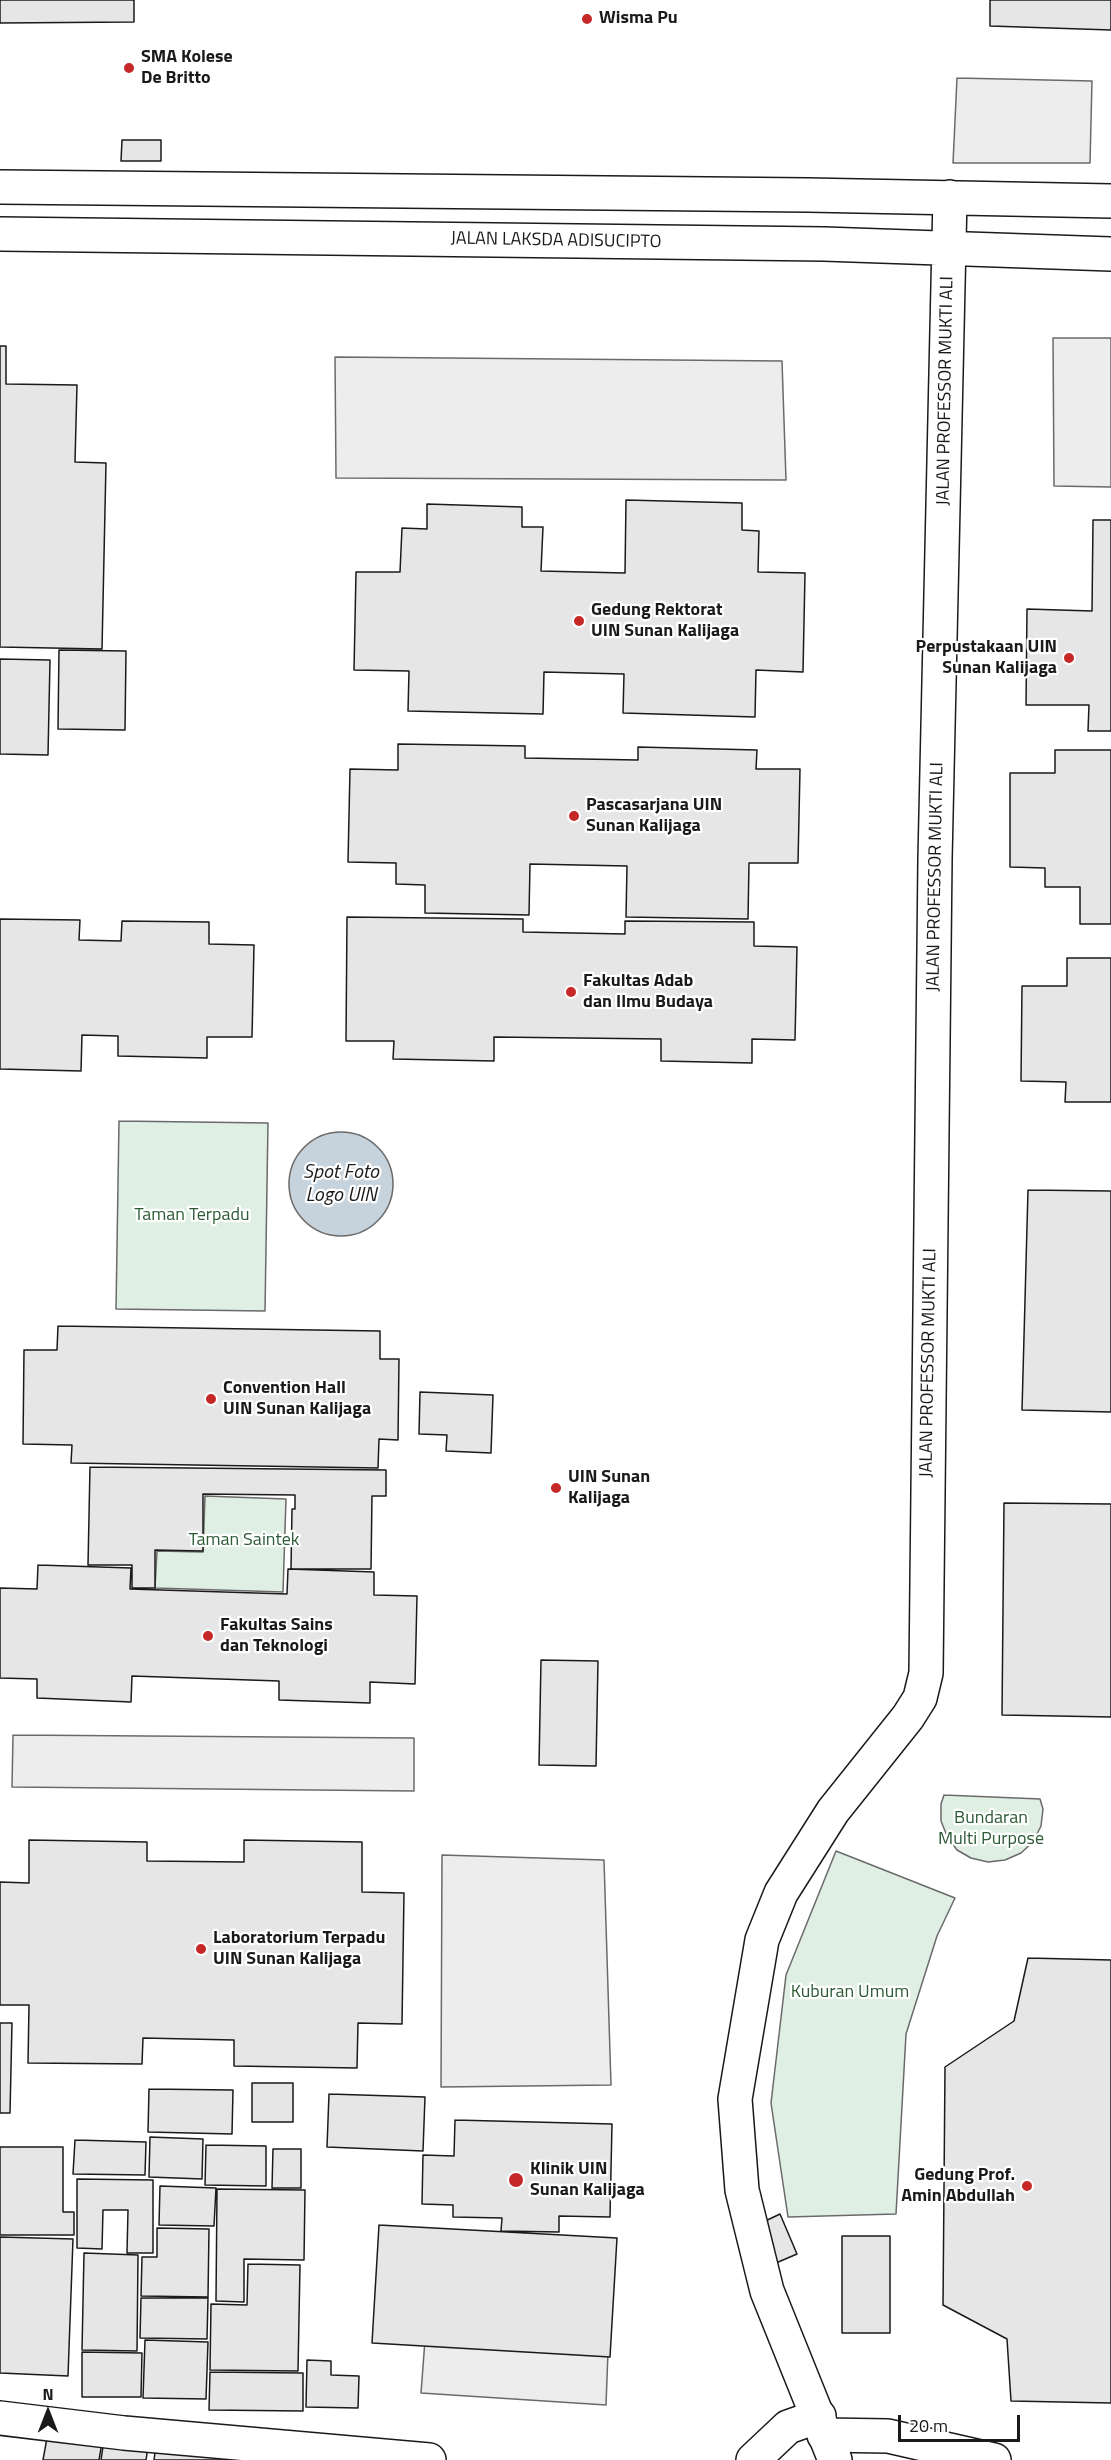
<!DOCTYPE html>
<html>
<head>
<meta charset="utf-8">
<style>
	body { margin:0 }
	#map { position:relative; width:1111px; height:2460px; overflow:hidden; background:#fff; font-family:"Titillium Web",sans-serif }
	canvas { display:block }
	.north { position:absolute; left:18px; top:2382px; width:60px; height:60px; -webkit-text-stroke:4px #fff; paint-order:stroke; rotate:0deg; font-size:16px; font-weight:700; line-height:24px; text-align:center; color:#1a1a1a }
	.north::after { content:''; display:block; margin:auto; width:21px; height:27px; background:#1a1a1a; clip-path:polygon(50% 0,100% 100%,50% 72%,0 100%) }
	.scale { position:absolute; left:898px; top:2415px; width:122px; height:27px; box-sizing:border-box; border:3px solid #1a1a1a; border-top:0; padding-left:8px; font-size:18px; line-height:21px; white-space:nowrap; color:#1a1a1a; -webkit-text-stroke:4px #fff; paint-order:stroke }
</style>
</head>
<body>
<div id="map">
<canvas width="1111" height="2460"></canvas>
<div class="north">N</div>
<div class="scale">20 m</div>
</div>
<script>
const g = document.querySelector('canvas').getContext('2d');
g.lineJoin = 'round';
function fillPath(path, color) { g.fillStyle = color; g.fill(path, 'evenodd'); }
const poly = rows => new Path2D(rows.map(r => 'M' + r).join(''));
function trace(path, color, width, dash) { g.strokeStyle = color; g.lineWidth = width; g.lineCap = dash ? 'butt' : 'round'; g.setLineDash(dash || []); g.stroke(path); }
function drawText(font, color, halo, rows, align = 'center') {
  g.font = font + ' "Titillium Web",sans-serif'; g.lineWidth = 4.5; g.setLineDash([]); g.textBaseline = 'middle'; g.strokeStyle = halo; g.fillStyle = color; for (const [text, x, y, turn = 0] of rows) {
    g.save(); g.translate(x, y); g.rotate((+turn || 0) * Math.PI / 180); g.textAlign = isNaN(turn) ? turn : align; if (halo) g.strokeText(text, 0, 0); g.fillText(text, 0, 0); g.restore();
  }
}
const green = poly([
	[119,1121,268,1123,265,1311,116,1309,119,1121],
	[205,1496,286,1499,283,1592,155,1588,157,1551,203,1552,205,1496],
	[944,1795,1040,1799,1043,1809,1041,1826,1033,1842,1021,1853,1005,1860,988,1862,971,1858,957,1850,947,1836,941,1821,941,1804,944,1795],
	[836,1851,955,1898,937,1936,906,2034,896,2214,788,2217,771,2103,786,1975,836,1851]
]);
const parking = poly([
	[957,78,1092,81,1090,163,953,163,957,78],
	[1053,338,1111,338,1111,487,1054,486,1053,338],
	[335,357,782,361,786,480,336,478,335,357],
	[13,1735,414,1738,414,1791,12,1787,13,1735],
	[442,1855,604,1860,611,2085,441,2087,442,1855],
	[425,2340,608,2352,606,2405,421,2393,425,2340]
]);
const water = poly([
	'289 1184a52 52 0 1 1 104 0a52 52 0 1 1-104 0Z'
]);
const building = poly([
	[0,0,134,0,134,22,0,23,0,0],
	[990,0,1111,0,1111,30,990,26,990,0],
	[122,140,161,140,161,161,121,161,122,140],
	[0,346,6,346,6,384,77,385,75,462,106,463,102,649,0,647,0,346],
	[626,500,742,503,742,530,759,531,758,572,805,573,803,672,756,670,755,717,623,713,624,674,544,672,543,714,408,711,409,671,354,670,356,572,400,572,402,528,427,529,427,504,522,507,522,527,543,527,541,571,625,573,626,500],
	[1093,520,1111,520,1111,731,1088,731,1089,705,1026,705,1027,609,1092,611,1093,520],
	[59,650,126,651,125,730,58,729,59,650],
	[0,659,50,660,48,755,0,754,0,659],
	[398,744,525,746,525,758,638,760,638,747,757,750,756,769,800,769,798,863,749,863,748,919,626,917,627,866,530,864,529,915,425,913,425,885,396,884,396,863,348,862,350,769,398,770,398,744],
	[1055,750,1111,750,1111,924,1080,924,1080,887,1045,887,1045,868,1010,867,1010,773,1055,773,1055,750],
	[347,917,523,919,523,932,625,934,625,921,754,922,754,946,797,947,795,1040,752,1039,752,1063,661,1061,661,1039,494,1037,494,1061,393,1059,394,1041,346,1041,347,917],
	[0,919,80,920,79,940,121,941,122,921,209,922,209,944,254,945,252,1037,207,1037,207,1058,118,1056,118,1036,82,1035,81,1071,0,1069,0,919],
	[1067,958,1111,958,1111,1102,1065,1102,1066,1082,1021,1081,1022,986,1067,986,1067,958],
	[1028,1190,1111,1191,1111,1412,1022,1410,1028,1190],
	[58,1326,380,1331,380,1359,399,1359,398,1440,379,1439,378,1468,71,1463,72,1445,23,1444,24,1350,57,1350,58,1326],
	[420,1392,493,1395,491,1453,446,1451,447,1435,419,1434,420,1392],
	[90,1467,386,1470,386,1496,372,1496,371,1569,291,1569,292,1509,295,1509,295,1495,203,1494,203,1551,155,1550,155,1588,132,1588,132,1565,88,1565,90,1467],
	[1004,1503,1111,1504,1111,1717,1002,1715,1004,1503],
	[38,1565,131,1568,130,1589,287,1594,288,1569,374,1572,374,1595,417,1596,415,1684,370,1682,370,1703,279,1700,279,1681,132,1676,131,1702,37,1698,37,1679,0,1678,0,1588,37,1589,38,1565],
	[541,1660,598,1661,596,1766,539,1765,541,1660],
	[29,1840,147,1842,147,1861,244,1862,244,1840,362,1842,362,1892,404,1893,402,2024,358,2023,357,2068,234,2066,234,2040,143,2038,142,2064,28,2063,29,2005,0,2005,0,1882,29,1883,29,1840],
	[1028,1958,1111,1960,1111,2403,1011,2401,1007,2339,943,2305,945,2067,1014,2021,1028,1958],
	[0,2023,12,2023,10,2113,0,2113,0,2023],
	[252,2083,293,2083,293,2122,252,2122,252,2083],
	[149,2089,233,2090,232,2134,148,2132,149,2089],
	[329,2094,425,2097,423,2151,327,2147,329,2094],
	[455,2120,612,2124,610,2217,559,2216,559,2232,501,2231,502,2218,453,2217,453,2205,422,2204,423,2155,454,2156,455,2120],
	[150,2137,203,2139,202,2179,149,2177,150,2137],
	[75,2140,146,2142,145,2175,73,2174,75,2140],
	[206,2145,266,2146,266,2186,205,2185,206,2145],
	[0,2147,63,2147,63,2212,74,2212,74,2235,0,2235,0,2147],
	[273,2149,301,2149,301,2188,272,2188,273,2149],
	[77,2179,153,2180,153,2253,127,2253,128,2210,103,2210,102,2249,77,2248,77,2179],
	[160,2186,216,2188,214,2226,159,2225,160,2186],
	[217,2189,305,2190,304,2260,244,2259,244,2302,216,2301,217,2189],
	[780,2214,797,2254,776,2263,759,2224,780,2214],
	[379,2225,617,2238,610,2357,372,2343,379,2225],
	[157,2228,209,2229,208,2297,141,2296,142,2257,157,2257,157,2228],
	[842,2236,890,2236,890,2333,842,2333,842,2236],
	[0,2237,73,2239,68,2376,0,2373,0,2237],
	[84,2253,138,2255,137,2351,82,2350,84,2253],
	[248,2264,300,2265,298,2371,210,2370,211,2304,247,2305,248,2264],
	[141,2298,208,2298,207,2339,140,2338,141,2298],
	[145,2340,208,2342,206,2399,143,2398,145,2340],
	[82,2352,142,2353,141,2397,82,2397,82,2352],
	[307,2360,331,2361,331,2375,359,2376,358,2408,306,2407,307,2360],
	[210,2372,303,2373,303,2411,209,2410,210,2372],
	[49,2427,103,2436,99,2460,43,2460,49,2427],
	[105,2433,149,2440,146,2460,101,2460,105,2433],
	[157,2438,233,2449,231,2460,154,2460,157,2438]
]);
const minor = poly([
	[0,2418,124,2433,429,2460],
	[824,2435,888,2436,994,2460],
	[753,2460,788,2427,819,2416]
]);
const major = poly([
	[0,187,808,195,1111,201],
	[0,234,824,244,1111,254],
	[835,2460,767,2291,742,2190,735,2099,762,1940,781,1893,833,1811,908,1717,920,1698,926,1673,935,859,950,197]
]);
const markers = [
	[587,19,6,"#c62828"],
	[129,68,6,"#c62828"],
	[579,621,6,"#c62828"],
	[1069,658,6,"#c62828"],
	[574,816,6,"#c62828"],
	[571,992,6,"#c62828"],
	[211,1399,6,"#c62828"],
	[556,1488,6,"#c62828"],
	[208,1636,6,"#c62828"],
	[201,1949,6,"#c62828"],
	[516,2180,8,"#c62828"],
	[1027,2186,6,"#c62828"]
];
const poiNames = [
	["Wisma Pu",599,19],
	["SMA Kolese",141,58],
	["De Britto",141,79],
	["Gedung Rektorat",591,611],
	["UIN Sunan Kalijaga",591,632],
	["Perpustakaan UIN",1057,648,"right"],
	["Sunan Kalijaga",1057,669,"right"],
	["Pascasarjana UIN",586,806],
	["Sunan Kalijaga",586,827],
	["Fakultas Adab",583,982],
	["dan Ilmu Budaya",583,1003],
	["Convention Hall",223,1389],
	["UIN Sunan Kalijaga",223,1410],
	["UIN Sunan",568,1478],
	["Kalijaga",568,1499],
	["Fakultas Sains",220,1626],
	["dan Teknologi",220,1647],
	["Laboratorium Terpadu",213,1939],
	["UIN Sunan Kalijaga",213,1960],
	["Klinik UIN",530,2170],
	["Sunan Kalijaga",530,2191],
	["Gedung Prof.",1015,2176,"right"],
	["Amin Abdullah",1015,2197,"right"]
];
const streetNames = [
	["JALAN LAKSDA ADISUCIPTO",556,241,1],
	["JALAN PROFESSOR MUKTI ALI",946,391,-89],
	["JALAN PROFESSOR MUKTI ALI",936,877,-89],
	["JALAN PROFESSOR MUKTI ALI",929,1363,-89]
];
const parkNames = [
	["Taman Terpadu",192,1216],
	["Taman Saintek",244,1541],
	["Bundaran",991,1819],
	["Multi Purpose",991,1840],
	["Kuburan Umum",850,1993]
];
const waterNames = [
	["Spot Foto",341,1173],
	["Logo UIN",341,1196]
];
fillPath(green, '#e0efe3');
trace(green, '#6a6a6a', 1.5);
fillPath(parking, '#ededed');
trace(parking, '#6a6a6a', 1.5);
fillPath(water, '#c6d2dc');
trace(water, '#6a6a6a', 1.5);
fillPath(building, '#e6e6e6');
trace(building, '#1a1a1a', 1.5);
trace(minor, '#1a1a1a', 36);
trace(major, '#1a1a1a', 36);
trace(minor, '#fff', 33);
trace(major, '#fff', 33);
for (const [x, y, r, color] of markers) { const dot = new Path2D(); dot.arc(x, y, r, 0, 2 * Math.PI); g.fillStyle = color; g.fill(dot); trace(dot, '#fff', 2); }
drawText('bold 18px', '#1a1a1a', '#fff', poiNames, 'left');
drawText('18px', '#1a1a1a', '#fff', streetNames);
drawText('18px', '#2b5a34', '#fff', parkNames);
drawText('italic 20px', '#1a1a1a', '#fff', waterNames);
</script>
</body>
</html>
